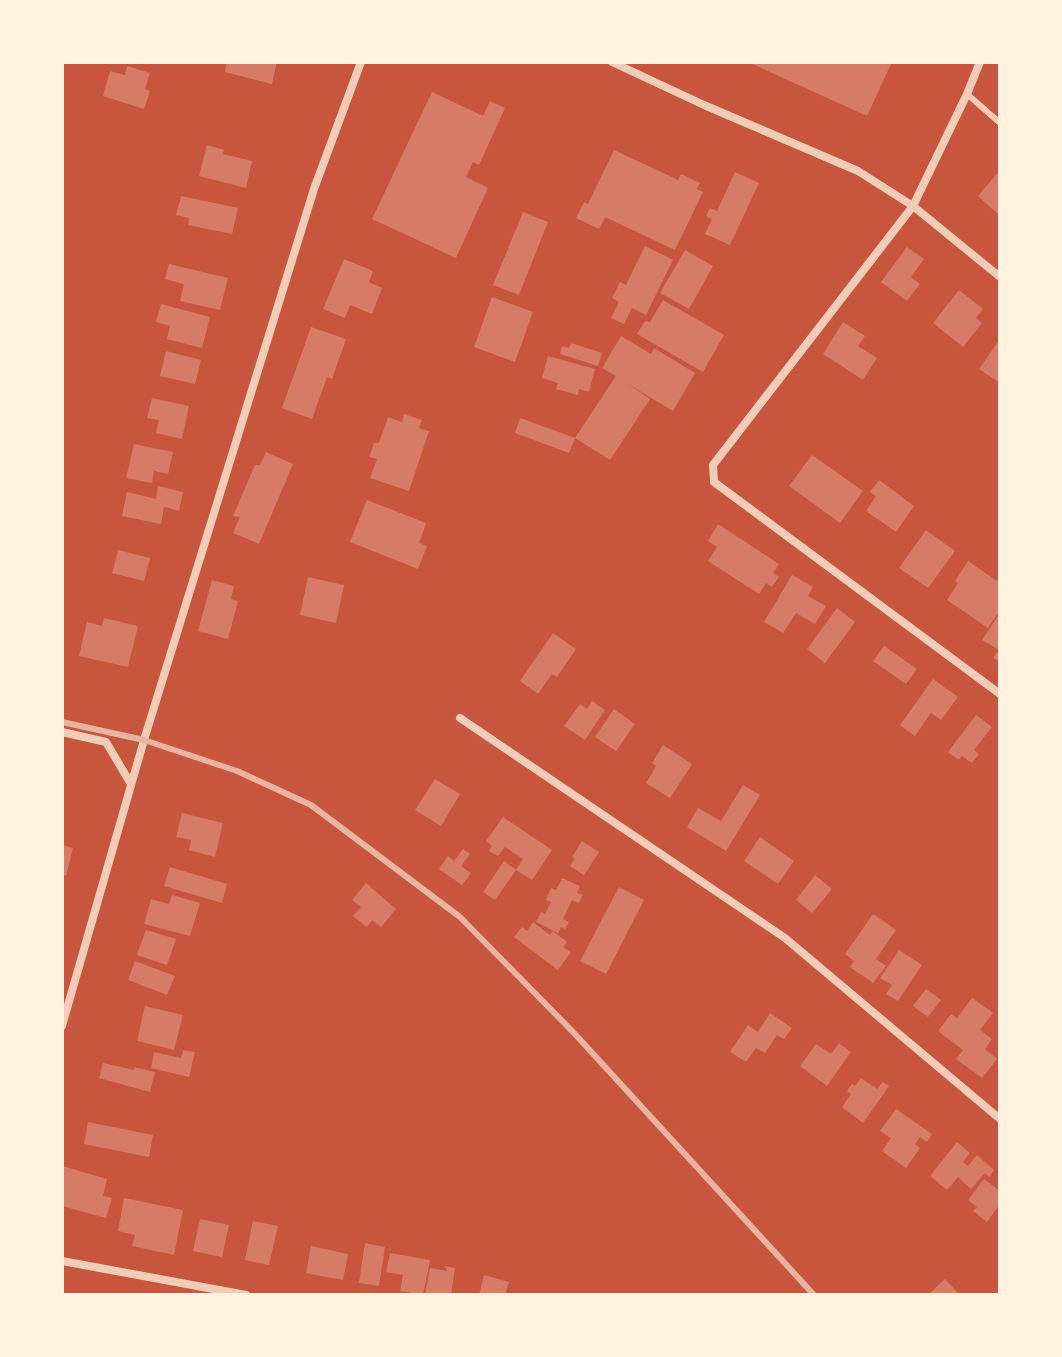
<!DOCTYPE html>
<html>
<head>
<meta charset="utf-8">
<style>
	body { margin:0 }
	#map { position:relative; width:1062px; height:1357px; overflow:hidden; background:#c8553d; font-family:Overpass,sans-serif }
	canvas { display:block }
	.frame { position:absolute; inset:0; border:64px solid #fff3e0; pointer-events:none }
</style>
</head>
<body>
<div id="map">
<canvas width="1062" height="1357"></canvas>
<div class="frame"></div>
</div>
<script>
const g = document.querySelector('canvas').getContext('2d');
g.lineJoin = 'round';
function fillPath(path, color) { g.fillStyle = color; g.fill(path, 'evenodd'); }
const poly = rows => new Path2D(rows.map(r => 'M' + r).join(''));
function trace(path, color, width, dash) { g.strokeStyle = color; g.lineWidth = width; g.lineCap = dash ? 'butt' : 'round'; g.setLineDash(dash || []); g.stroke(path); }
const building = poly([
	[227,62,277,62,272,84,225,72],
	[748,62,892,62,867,116],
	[127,66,150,73,145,89,150,91,144,109,103,96,110,71,125,75],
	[432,92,483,116,490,101,505,108,479,165,473,162,466,177,488,188,456,258,372,219],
	[207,145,224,150,223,154,252,161,246,188,199,176],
	[614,150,678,180,681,174,700,183,697,189,703,192,675,250,605,217,599,229,576,218,584,202,588,204],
	[1000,170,1000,216,978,196],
	[735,172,759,183,730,245,705,234,712,219,706,216,710,208,717,211],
	[181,196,238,208,232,234,188,225,189,218,176,215],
	[523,212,548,222,519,295,493,285],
	[645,246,673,260,646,315,632,308,624,324,611,318,619,302,612,298,620,282,626,285],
	[907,247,924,259,911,277,920,284,907,301,881,282],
	[685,250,713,266,689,309,660,293],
	[344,259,373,271,369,282,382,288,372,314,350,305,345,318,323,309],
	[169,264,228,278,220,310,180,301,184,284,165,279],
	[959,290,983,309,976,318,982,323,963,347,933,323],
	[492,297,533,312,515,362,474,347],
	[663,300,724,335,703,372,637,334,645,321,650,322],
	[161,304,210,317,202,348,167,339,170,326,156,322],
	[843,322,865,336,858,346,877,358,863,380,823,354],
	[311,327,346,339,332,379,327,377,312,419,282,408],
	[621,336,651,354,654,348,695,373,673,411,628,384,650,399,610,460,575,438,616,376,602,368],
	[1000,339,1000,383,979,369],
	[571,343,602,353,598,366,560,354,562,346,569,348],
	[166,351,201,360,195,384,160,376],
	[548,356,595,369,589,392,579,389,578,395,556,389,558,383,542,378],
	[152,398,189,406,182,439,156,433,159,420,147,418],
	[404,414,422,420,419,428,429,431,409,491,370,478,377,459,369,457,374,443,379,443,388,417,402,422],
	[520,418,575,438,569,453,515,433],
	[134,444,173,452,168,474,154,471,152,483,126,478],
	[266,452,293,464,259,544,233,533,240,517,233,516,255,465,260,465],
	[812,455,863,491,840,523,789,486],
	[879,480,914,506,896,532,866,511,876,496,870,492],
	[158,486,183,492,179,511,164,507,161,524,122,516,127,492,156,499],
	[367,500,426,523,419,543,427,546,418,569,350,542],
	[718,524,779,564,773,573,779,577,772,587,766,583,759,594,708,561,717,547,708,541],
	[926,530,955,551,928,588,899,568],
	[118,550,150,558,144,581,112,573],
	[968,561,997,581,1000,574,1000,610,988,628,947,600,958,583,955,581],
	[792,575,813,587,808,596,826,606,815,624,796,613,783,633,764,622],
	[308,577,344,585,336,623,300,615],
	[212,580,234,586,231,599,238,601,228,639,198,631],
	[837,608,855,622,825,663,807,649],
	[1000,613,1000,662,993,658,999,650,982,640],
	[104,618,138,626,128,667,79,656,87,622,102,626],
	[553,633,576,649,557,677,552,674,538,694,520,681],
	[884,646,917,669,906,684,873,661],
	[933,679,958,697,941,720,931,713,915,736,900,725],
	[592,701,605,710,585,740,564,726,580,704,587,709],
	[614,709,635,724,616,751,595,737],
	[976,715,992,727,974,750,979,754,972,763,962,756,959,760,948,752],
	[663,745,692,764,670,798,646,783,656,766,652,763],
	[435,779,460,794,441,826,415,810],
	[743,785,760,795,726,851,687,827,698,808,721,821],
	[182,813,223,823,215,857,189,850,191,840,176,837],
	[503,817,552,850,532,880,516,870,523,859,505,847,498,856,489,851,492,846,486,841],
	[760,837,794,861,778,884,744,861],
	[582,841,599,852,584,875,570,866,575,859,572,857],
	[62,845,73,848,66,876,62,874],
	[463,849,470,854,461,866,471,873,462,885,439,869,448,856,454,861],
	[504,861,516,870,495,900,483,892],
	[170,867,227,884,222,903,164,886],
	[815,875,832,889,812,913,796,900],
	[562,878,580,886,577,893,583,895,579,903,572,900,563,919,569,922,565,929,561,927,558,933,536,922,541,912,545,914,551,902,546,900,551,888,556,890],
	[366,883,396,909,381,927,372,920,367,927,353,916,361,907,352,900],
	[619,887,644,900,606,974,580,961],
	[172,895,200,903,190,936,144,924,151,899,169,904],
	[873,914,896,930,876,959,886,966,873,983,850,967,854,961,845,954],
	[533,922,550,935,553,931,567,942,563,947,571,952,558,970,514,937,522,927,527,931],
	[146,930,176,939,167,965,137,955],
	[899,950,922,965,898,1001,886,994,892,985,880,978],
	[135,961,175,976,167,995,128,980],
	[926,989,941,1000,928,1017,913,1006],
	[972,998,993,1013,980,1030,992,1039,985,1049,997,1059,982,1078,956,1059,963,1050,938,1031,951,1014,957,1018],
	[145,1006,183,1015,174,1050,137,1041],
	[770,1013,792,1028,784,1039,777,1035,765,1053,756,1048,746,1062,730,1052,748,1025,758,1032],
	[839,1043,851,1052,827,1086,800,1066,816,1044,831,1054],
	[183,1050,195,1052,189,1077,151,1068,154,1052,181,1058],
	[103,1063,134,1070,134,1067,155,1072,150,1092,99,1078],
	[861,1078,877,1089,883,1082,889,1086,863,1123,842,1107,851,1094,847,1091,852,1084,855,1086],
	[896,1109,932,1134,927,1142,920,1137,915,1144,920,1148,906,1168,882,1151,891,1138,880,1131],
	[88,1122,153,1135,149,1157,84,1144],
	[957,1142,970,1153,963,1162,968,1166,977,1155,994,1170,989,1177,985,1173,971,1189,958,1177,947,1190,930,1176],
	[62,1166,107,1179,103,1196,112,1198,106,1218,62,1206],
	[984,1179,1000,1191,1000,1204,987,1222,973,1211,977,1207,968,1200],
	[124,1198,183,1210,174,1255,132,1246,135,1235,118,1231],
	[200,1219,229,1225,222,1257,193,1251],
	[253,1221,278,1226,269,1265,245,1260],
	[365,1243,385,1247,379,1286,359,1283],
	[311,1246,348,1254,343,1280,306,1273],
	[390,1253,430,1260,423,1295,400,1291,403,1275,386,1272],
	[445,1266,455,1268,451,1295,425,1295,430,1268,447,1271],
	[484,1275,509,1282,505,1295,479,1295],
	[945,1279,960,1295,928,1295]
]);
const service = poly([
	[967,94,1000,123]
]);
const minor = poly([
	[612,62,704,105,858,171,913,206,1000,277],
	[980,62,967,94,913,206,713,465,714,482,1000,694],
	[460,718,785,938,1000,1119],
	[62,732,106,742,131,784],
	[62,1026,144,740,314,189,361,62],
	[62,1261,246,1295]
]);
const rail = poly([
	[62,722,144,740,237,771,311,805,460,917,574,1033,814,1295]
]);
fillPath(building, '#d67c66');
trace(service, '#f1ccb7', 6);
trace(minor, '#f1ccb7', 8);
trace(rail, '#e9b49f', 6);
</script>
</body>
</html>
